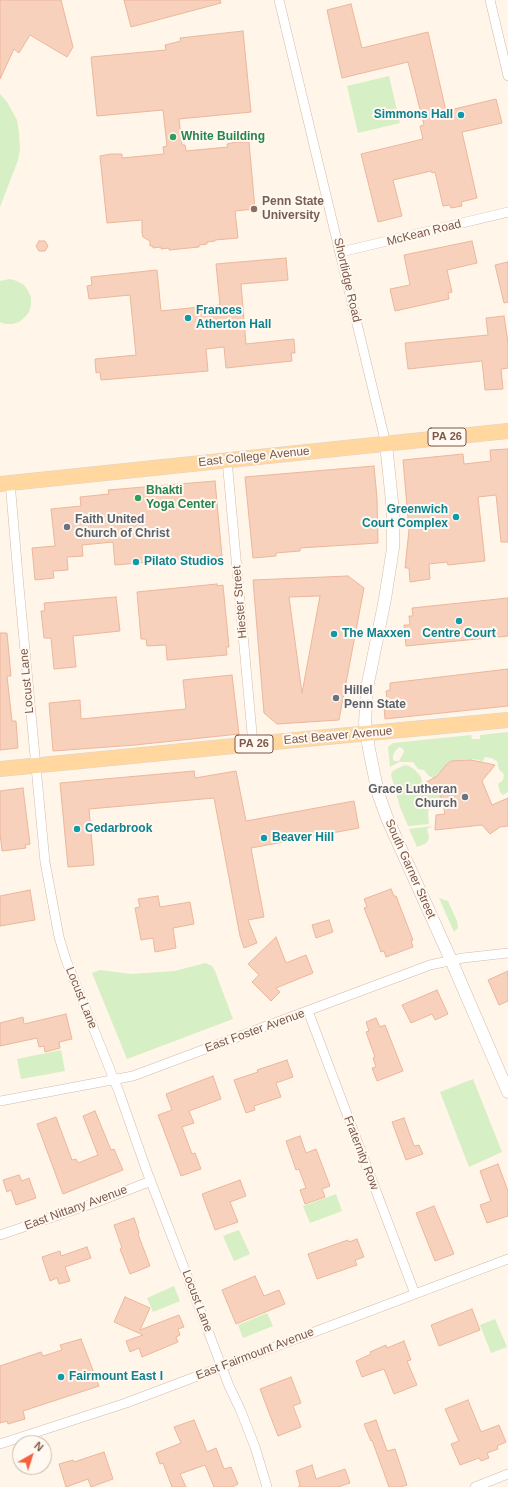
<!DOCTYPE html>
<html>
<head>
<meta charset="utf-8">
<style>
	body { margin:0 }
	#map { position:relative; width:508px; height:1487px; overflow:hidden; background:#fff5e8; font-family:Helvetica,sans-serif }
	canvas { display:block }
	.north { position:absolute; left:12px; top:1435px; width:40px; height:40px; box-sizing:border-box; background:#fff9f1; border:1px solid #cbb9ad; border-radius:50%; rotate:39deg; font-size:11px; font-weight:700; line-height:16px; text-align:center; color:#7d5848 }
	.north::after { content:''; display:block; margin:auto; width:14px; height:18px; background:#f56040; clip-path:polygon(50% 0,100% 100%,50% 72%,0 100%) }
</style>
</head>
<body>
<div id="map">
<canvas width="508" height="1487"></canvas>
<div class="north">N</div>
</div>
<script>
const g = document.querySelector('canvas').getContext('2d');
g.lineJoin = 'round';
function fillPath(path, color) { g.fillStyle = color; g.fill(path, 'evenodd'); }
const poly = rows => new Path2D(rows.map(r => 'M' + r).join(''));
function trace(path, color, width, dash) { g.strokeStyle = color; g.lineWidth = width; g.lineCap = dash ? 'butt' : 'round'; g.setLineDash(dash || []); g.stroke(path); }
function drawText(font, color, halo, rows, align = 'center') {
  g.font = font + ' Helvetica,sans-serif'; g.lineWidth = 4; g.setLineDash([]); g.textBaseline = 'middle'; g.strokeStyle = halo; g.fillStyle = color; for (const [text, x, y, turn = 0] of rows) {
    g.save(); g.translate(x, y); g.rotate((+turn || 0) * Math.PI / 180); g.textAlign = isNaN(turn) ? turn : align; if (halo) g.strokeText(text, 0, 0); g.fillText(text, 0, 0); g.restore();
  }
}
const green = poly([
	[389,76,400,123,358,133,347,86],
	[0,94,7,102,17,120,19,133,20,149,18,160,0,207],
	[10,279,17,281,24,285,28,291,31,297,31,305,29,312,25,317,19,322,12,324,5,324,0,322,0,281],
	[508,732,508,792,503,795,500,792,498,784,503,780,504,775,502,772,499,770,497,761,491,758,485,757,482,762,479,760,473,759,450,761,434,778,429,776,424,770,418,769,413,762,399,762,390,767,388,747,393,743,471,735,472,739,480,739,480,735],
	[399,747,403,749,404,752,399,761,395,761,393,760,393,755,396,750],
	[405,765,409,766,415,770,421,777,422,782,437,790,441,795,442,802,430,804,428,813,429,824,408,826,400,807,391,775,392,772,396,769],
	[433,826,427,829,429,837,428,841,425,844,417,847,409,829],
	[439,898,448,901,457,921,458,928,454,932],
	[205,963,212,966,215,971,233,1019,127,1059,92,973,100,970,131,974,175,971],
	[61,1050,65,1071,21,1079,17,1059],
	[473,1079,502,1152,469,1167,440,1092],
	[336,1194,342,1211,310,1223,303,1206],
	[239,1230,250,1254,234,1261,223,1236],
	[174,1286,180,1301,153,1312,147,1298],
	[267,1313,273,1326,243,1338,238,1325],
	[495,1319,507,1347,491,1353,480,1325]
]);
const building = poly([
	[0,0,61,0,73,47,67,57,30,35,19,53,14,49,0,79,0,0],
	[124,0,220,0,221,3,131,27,124,0],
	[351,4,362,48,428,32,446,111,496,99,502,123,462,132,477,198,461,202,462,206,451,208,450,205,443,206,435,172,432,173,431,171,393,180,402,216,378,222,361,154,423,139,420,126,424,125,408,62,342,78,327,10,351,4],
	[243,31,251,112,179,119,182,145,185,145,186,151,228,147,227,144,236,142,249,142,255,209,235,211,238,238,215,240,215,241,207,242,207,244,199,245,199,247,169,250,169,248,161,249,161,247,153,248,153,246,150,246,150,241,143,237,142,233,142,220,107,223,100,156,111,154,122,154,122,158,164,154,163,147,167,146,163,110,97,116,91,57,166,50,165,45,181,41,180,38,243,31],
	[39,241,45,241,48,246,45,251,39,251,36,246,39,241],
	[472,241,477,263,447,270,452,292,448,293,449,299,395,311,390,289,410,285,404,255,472,241],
	[286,258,288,280,241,284,246,344,294,339,295,353,291,353,292,361,226,368,224,347,206,349,208,371,101,380,100,372,96,373,95,359,136,355,130,295,89,299,87,286,92,285,91,277,157,270,161,311,190,308,220,305,216,264,286,258],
	[508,262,508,302,504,303,495,265,508,262],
	[504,316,508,343,508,368,501,369,503,389,485,390,482,361,408,369,405,343,488,335,486,318,504,316],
	[508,449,508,542,501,542,496,495,478,497,485,561,448,565,447,562,429,564,430,579,410,582,409,568,405,568,409,530,403,460,463,454,464,464,491,461,490,450,508,449],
	[374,466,377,498,378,543,300,548,300,551,276,553,276,556,253,558,245,477,374,466],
	[215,481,222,556,167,560,167,563,151,564,151,562,115,565,113,542,82,545,83,556,67,557,68,570,53,571,54,578,35,580,32,548,55,546,51,509,81,506,80,497,109,494,108,490,215,481],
	[348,576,364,588,339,720,277,724,264,713,253,580,348,576],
	[320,596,302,693,289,597,320,596],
	[217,584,217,586,223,585,229,647,226,647,227,655,167,660,166,645,147,646,146,639,141,639,137,592,217,584],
	[116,597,120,631,73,636,76,667,54,669,51,638,44,638,41,611,45,611,44,603,116,597],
	[508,598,508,636,406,646,404,625,410,625,409,616,413,616,412,608,508,598],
	[0,633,7,633,11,676,7,676,12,721,16,721,18,748,0,750,0,633],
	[508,669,508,706,385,719,384,707,388,706,386,691,390,690,390,683,508,669],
	[232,675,239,734,135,745,53,751,49,703,80,700,81,719,186,709,183,680,232,675],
	[471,760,495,765,482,781,492,805,508,798,508,826,500,827,490,834,482,825,435,830,436,815,445,814,442,799,437,790,425,783,437,776,446,765,451,761,471,760],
	[194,771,195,778,236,771,246,821,354,801,359,828,251,848,264,917,248,920,257,943,244,948,240,936,214,798,89,809,94,865,68,867,60,783,194,771],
	[23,788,30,844,25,845,26,848,2,851,0,833,0,791,23,788],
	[391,889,394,896,396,896,413,940,411,941,413,947,386,957,384,951,381,952,370,923,364,908,367,907,364,899,391,889],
	[30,890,35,920,0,926,0,896,30,890],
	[158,896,160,907,190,902,194,924,173,928,176,948,155,952,153,938,141,940,135,908,140,907,138,899,158,896],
	[329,920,333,932,316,938,312,925,329,920],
	[276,937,286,963,306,955,313,973,276,988,280,992,271,1001,252,982,259,975,248,964,276,937],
	[508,971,508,1001,499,1005,488,980,508,971],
	[437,990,448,1014,435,1020,432,1014,411,1023,402,1005,437,990],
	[66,1014,72,1039,59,1042,60,1048,45,1052,44,1046,39,1047,37,1038,0,1046,0,1023,23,1017,24,1024,66,1014],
	[376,1018,380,1027,385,1025,403,1071,377,1081,372,1068,376,1067,373,1058,375,1057,366,1032,369,1031,366,1022,376,1018],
	[287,1060,293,1077,276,1083,281,1097,254,1106,255,1110,246,1113,234,1080,258,1072,257,1070,287,1060],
	[213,1076,221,1099,189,1111,194,1123,182,1127,192,1154,195,1153,201,1169,181,1176,158,1115,172,1110,166,1094,213,1076],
	[95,1111,111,1150,114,1149,123,1170,63,1194,37,1124,56,1117,72,1160,76,1159,78,1163,98,1155,83,1116,95,1111],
	[404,1118,414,1146,419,1145,423,1154,406,1160,392,1122,404,1118],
	[300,1136,306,1153,316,1149,330,1186,322,1189,325,1197,305,1204,300,1190,306,1188,299,1169,296,1170,286,1141,300,1136],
	[498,1164,508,1191,508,1216,487,1223,480,1205,491,1201,480,1171,498,1164],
	[19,1175,22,1181,29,1178,36,1198,16,1205,11,1190,7,1192,3,1180,19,1175],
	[240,1180,246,1196,230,1202,238,1222,215,1230,202,1194,240,1180],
	[434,1206,454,1254,435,1261,416,1213,434,1206],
	[134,1218,139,1233,138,1234,150,1266,130,1274,120,1249,122,1248,114,1225,134,1218],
	[357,1239,364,1257,355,1260,357,1265,317,1279,308,1254,348,1240,349,1242,357,1239],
	[87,1247,91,1258,65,1267,70,1281,59,1284,57,1278,50,1281,42,1257,60,1251,61,1256,87,1247],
	[255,1276,264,1296,279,1290,285,1304,236,1324,222,1290,255,1276],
	[125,1297,150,1308,140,1330,179,1315,184,1327,178,1329,180,1335,176,1337,178,1342,142,1357,139,1348,130,1352,126,1341,143,1335,114,1322,125,1297],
	[472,1309,480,1330,439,1346,431,1325,472,1309],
	[81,1339,99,1386,23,1411,25,1419,8,1424,7,1421,0,1423,0,1366,41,1352,43,1356,62,1350,60,1345,81,1339],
	[404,1341,411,1360,407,1361,417,1385,394,1394,384,1369,362,1377,356,1361,371,1354,370,1352,386,1345,387,1348,404,1341],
	[291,1377,301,1403,293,1406,301,1427,278,1436,260,1389,291,1377],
	[468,1400,481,1432,499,1425,506,1442,497,1446,498,1449,487,1453,489,1458,481,1461,479,1458,460,1465,451,1444,459,1441,445,1409,468,1400],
	[194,1420,207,1452,216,1448,224,1469,231,1467,238,1484,232,1487,214,1487,205,1465,180,1474,186,1487,172,1487,163,1463,160,1464,156,1453,181,1443,174,1427,194,1420],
	[376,1420,387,1451,395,1449,407,1485,400,1487,389,1487,372,1440,371,1441,364,1424,376,1420],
	[104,1452,113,1479,91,1487,88,1479,66,1487,59,1464,73,1460,74,1462,104,1452],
	[312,1465,316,1479,345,1469,350,1483,338,1487,298,1487,300,1485,296,1471,312,1465]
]);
const minor = poly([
	[279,0,386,444],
	[490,0,508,76],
	[341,252,508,212],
	[227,460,253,744],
	[10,482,19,587,45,862,59,937,66,960,119,1092,146,1169,186,1273,229,1386,240,1409,255,1447,267,1487],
	[308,1011,415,1294],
	[0,1101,133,1076,430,965,463,958,508,953],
	[0,1235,97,1202,151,1181],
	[0,1444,126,1403,508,1259],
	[475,1487,508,1474]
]);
const tertiary = poly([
	[386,444,393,511,393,548,385,599,367,688,365,723,369,749,378,793,387,818,451,960,508,1092]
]);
const primary = poly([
	[0,484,508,431],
	[0,769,264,743,508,720]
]);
const markers = [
	[461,115,4,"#0f9aa8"],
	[173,137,4,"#2e9e5b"],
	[254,209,4,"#8d6e63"],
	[188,318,4,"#0f9aa8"],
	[138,498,4,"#2e9e5b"],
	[456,517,4,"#0f9aa8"],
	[67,527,4,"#6b7280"],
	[136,562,4,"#0f9aa8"],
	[459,621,4,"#0f9aa8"],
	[334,634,4,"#0f9aa8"],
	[336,698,4,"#6b7280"],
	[465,797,4,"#6b7280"],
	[77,829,4,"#0f9aa8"],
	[264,838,4,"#0f9aa8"],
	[61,1377,4,"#0f9aa8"]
];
const shields = [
	[447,437,38],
	[254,744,38]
];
const shieldNames = [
	["PA 26",447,437],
	["PA 26",254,744]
];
const cultureNames = [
	["Simmons Hall",453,115,"right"],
	["Frances",196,311],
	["Atherton Hall",196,325],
	["Greenwich",448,510,"right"],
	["Court Complex",448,524,"right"],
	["Pilato Studios",144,562],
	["The Maxxen",342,634],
	["Centre Court",459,634,"center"],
	["Cedarbrook",85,829],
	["Beaver Hill",272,838],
	["Fairmount East I",69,1377]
];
const leisureNames = [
	["White Building",181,137],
	["Bhakti",146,491],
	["Yoga Center",146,505]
];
const educationNames = [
	["Penn State",262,202],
	["University",262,216]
];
const streetNames = [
	["McKean Road",424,233,-14],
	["Shortlidge Road",347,280,77],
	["East College Avenue",254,457,-6],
	["Hiester Street",240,602,-95],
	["Locust Lane",27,681,-95],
	["East Beaver Avenue",338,736,-5],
	["South Garner Street",410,869,66],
	["Locust Lane",81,998,68],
	["East Foster Avenue",255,1031,-20],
	["Fraternity Row",361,1153,69],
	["East Nittany Avenue",76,1208,-20],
	["Locust Lane",197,1301,69],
	["East Fairmount Avenue",255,1354,-21]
];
const worshipNames = [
	["Faith United",75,520],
	["Church of Christ",75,534],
	["Hillel",344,691],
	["Penn State",344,705],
	["Grace Lutheran",457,790,"right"],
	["Church",457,804,"right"]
];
fillPath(green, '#d7efc4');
fillPath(building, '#f7d1bc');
trace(building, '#ecb69b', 1);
trace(minor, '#d3bbab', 10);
trace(tertiary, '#d3bbab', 13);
trace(primary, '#ddd4cf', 16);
trace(minor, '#fff', 9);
trace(tertiary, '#fff', 12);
trace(primary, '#ffd79f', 15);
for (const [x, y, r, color] of markers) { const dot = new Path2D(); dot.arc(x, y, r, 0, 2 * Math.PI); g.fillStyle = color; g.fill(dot); trace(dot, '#fff9f1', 1.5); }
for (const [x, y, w] of shields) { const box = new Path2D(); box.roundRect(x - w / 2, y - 9, w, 18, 3); g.fillStyle = '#fff9f1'; g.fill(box); trace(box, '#7d5848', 1); }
drawText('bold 11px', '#7d5848', null, shieldNames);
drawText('bold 12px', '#0d838f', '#fff9f1', cultureNames, 'left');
drawText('bold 12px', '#27864d', '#fff9f1', leisureNames, 'left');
drawText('bold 12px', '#785e54', '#fff9f1', educationNames, 'left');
drawText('12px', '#7d5848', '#fff9f1', streetNames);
drawText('bold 12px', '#5b616d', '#fff9f1', worshipNames, 'left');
</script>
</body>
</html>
